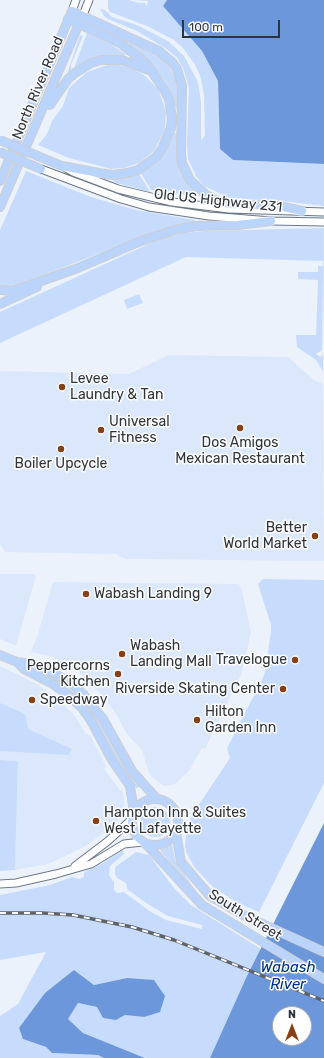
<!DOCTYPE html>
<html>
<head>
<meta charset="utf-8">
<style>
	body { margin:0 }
	#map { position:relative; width:324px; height:1058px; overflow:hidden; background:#ebf2fc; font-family:Rubik,sans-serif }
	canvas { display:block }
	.north { position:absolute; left:272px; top:1006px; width:40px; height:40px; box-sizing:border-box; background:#fefefe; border:1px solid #abadb0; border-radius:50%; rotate:0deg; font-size:11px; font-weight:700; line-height:16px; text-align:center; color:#2f333a }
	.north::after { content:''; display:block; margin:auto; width:14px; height:18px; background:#854115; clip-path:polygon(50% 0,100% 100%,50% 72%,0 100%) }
	.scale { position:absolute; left:182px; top:20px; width:98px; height:18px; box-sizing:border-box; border:2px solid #2f333a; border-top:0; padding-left:5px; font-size:12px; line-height:14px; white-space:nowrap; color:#2f333a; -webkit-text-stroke:3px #fefefe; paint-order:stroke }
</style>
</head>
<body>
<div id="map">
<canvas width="324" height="1058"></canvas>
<div class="north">N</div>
<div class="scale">100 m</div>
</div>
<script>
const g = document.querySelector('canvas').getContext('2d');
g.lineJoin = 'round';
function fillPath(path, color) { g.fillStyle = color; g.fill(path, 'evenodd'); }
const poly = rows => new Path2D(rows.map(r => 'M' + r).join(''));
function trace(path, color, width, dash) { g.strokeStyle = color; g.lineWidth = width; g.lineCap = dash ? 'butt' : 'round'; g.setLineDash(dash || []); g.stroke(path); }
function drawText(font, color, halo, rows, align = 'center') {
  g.font = font + ' Rubik,sans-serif'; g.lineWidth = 3; g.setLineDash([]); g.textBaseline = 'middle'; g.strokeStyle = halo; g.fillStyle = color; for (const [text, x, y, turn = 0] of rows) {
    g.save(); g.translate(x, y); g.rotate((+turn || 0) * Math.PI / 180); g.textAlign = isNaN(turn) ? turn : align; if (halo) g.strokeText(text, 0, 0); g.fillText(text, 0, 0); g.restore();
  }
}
const built = poly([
	[168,355,288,357,314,380,323,384,324,561,126,559,116,554,5,552,0,544,0,371,129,374],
	[0,574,34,574,36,576,16,646,0,639],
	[53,582,238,584,241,586,251,633,241,675,205,749,202,748,189,771,175,784,164,786,153,778,149,773,142,750,127,734,116,714,103,696,82,674,53,657,31,652,38,634],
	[0,666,39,685,64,705,75,716,86,734,90,735,106,766,105,770,120,790,123,792,124,799,124,811,119,819,111,828,84,847,48,864,15,870,18,761,0,760]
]);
const green = poly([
	[108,0,129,0,138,3,145,3,147,6,148,1,135,0,167,0,163,6,202,51,218,81,220,149,233,160,324,164,324,206,282,201,230,198,204,186,196,176,188,159,187,143,189,88,183,68,177,58,168,50,137,31,108,19,104,16,100,9,105,10,112,17,137,25,168,41,184,56,198,82,201,102,201,140,205,136,204,95,200,75,195,65,183,48,174,40,147,26,110,12,108,8],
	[87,33,112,45,127,55,98,56,74,68],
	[80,35,83,36,71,65,72,71,67,74],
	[129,40,156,54,168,64,177,82,177,108,175,107,170,90,164,80,147,60,129,45],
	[107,65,119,65,131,68,143,74,159,90,166,112,165,130,154,151,139,163,124,168,111,169,69,158,38,145,47,134,52,121,63,106,69,88,87,72],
	[174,133,177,133,178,160,186,181,196,193,193,196,151,190,141,173,161,157],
	[26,171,91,197,136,210,195,220,196,223,159,230,13,287,0,287,0,230],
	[139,174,150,192,113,182,115,179],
	[324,228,323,371,316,360,297,347,296,335,316,335,318,280,298,279,298,272,318,272,318,266,323,266,323,261,186,257,0,343,0,312,153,242,182,233,204,231],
	[323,283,323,355,320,357,316,354,322,350],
	[139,294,143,303,127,309,124,300],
	[263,579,324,580,324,783,259,912,236,902,213,887,195,868,186,852,185,846,187,826,196,809,230,758,227,748,251,701,259,688,265,672,271,632,271,625,258,584],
	[30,667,56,678,85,702,96,715,124,765,140,787,136,788,120,767,97,723,83,703,59,682],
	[0,703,25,714,28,729,72,749,69,755,0,751],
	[0,760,18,761,15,870,0,871],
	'140 822a15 15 0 1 1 30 0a15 15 0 1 1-30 0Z',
	[172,844,175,860,198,894,186,884,160,850],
	[123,850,124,854,110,866,109,875,114,882,114,890,117,893,124,892,151,912,166,920,202,929,202,925,168,916,146,903,127,889,126,883,117,878,115,874,115,867,136,852,149,855,174,888,191,905,261,949,210,1058,146,1058,83,1033,68,1019,78,1003,97,1007,116,1020,125,1015,144,1017,127,978,94,985,74,970,23,1039,46,1047,52,1053,98,1055,104,1058,0,1058,0,1016,18,1004,46,952,0,960,0,895,50,885,72,877,79,879,84,877,84,873,86,871,103,863]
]);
const water = poly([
	[167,0,324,0,324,164,233,160,220,149,218,81,202,51,163,6],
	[324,823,324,1058,210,1058,247,976],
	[280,1014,304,1014,304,1038,280,1038],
	[74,970,94,985,127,978,154,980,165,996,160,1012,144,1017,125,1015,116,1020,103,1018,97,1007,78,1003,68,1019,83,1033,145,1058,104,1058,98,1055,52,1053,46,1047,23,1039,19,1028,45,993]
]);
const secondary = poly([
	[72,11,76,0],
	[83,15,89,0],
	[66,168,73,172,118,189,172,202,229,209,324,212],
	[41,169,121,199,149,207,209,216,271,221,324,222],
	[75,866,108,841,132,819],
	[0,884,16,883,56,874,91,864,124,844,142,842]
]);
const primary = poly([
	[50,105,68,79,75,73,91,63,101,60,122,60,149,70],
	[45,159,62,166,99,173,113,175,127,173,138,170,156,157,162,149,171,128,172,118,169,99,165,91,146,63,120,43,68,19],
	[0,181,72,11,159,51,172,62,177,69,182,86,181,154,182,163,190,180,205,194,217,201,229,204,279,206,302,211],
	[0,207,81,19],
	[0,290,13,291,78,268,141,241,178,229,197,226,238,225,271,221],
	[0,304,37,287],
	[0,655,17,662,32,664,52,672,72,684,84,695,103,719,132,771,157,799],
	[17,662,24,669,53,684,68,695,82,708,90,719,112,760,130,786,134,812],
	'132 822a23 23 0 1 1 46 0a23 23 0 1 1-46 0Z',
	[176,832,181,862,210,896,243,915,324,952],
	[146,844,202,905,324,979]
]);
const rail = poly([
	[0,913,42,913,73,915,132,927,174,940,324,1001]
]);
const primaryBridge = poly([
	[0,140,45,159],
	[0,152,41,169]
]);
const markers = [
	[62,387,4,"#854115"],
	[240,428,4,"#854115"],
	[101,430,4,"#854115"],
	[61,449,4,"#854115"],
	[315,536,4,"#854115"],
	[86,594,4,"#854115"],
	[122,654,4,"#854115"],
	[295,660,4,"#854115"],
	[118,674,4,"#854115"],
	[283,689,4,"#854115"],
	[32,700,4,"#854115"],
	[197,720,4,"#854115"],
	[96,821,4,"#854115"]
];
const streetNames = [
	["North River Road",38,88,-67],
	["Old US Highway 231",218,201,6],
	["South Street",245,915,32]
];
const poiNames = [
	["Levee",70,379],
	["Laundry & Tan",70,395],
	["Universal",109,422],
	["Fitness",109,438],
	["Dos Amigos",240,443,"center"],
	["Mexican Restaurant",240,459,"center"],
	["Boiler Upcycle",61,464,"center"],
	["Better",307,528,"right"],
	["World Market",307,544,"right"],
	["Wabash Landing 9",94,594],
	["Wabash",130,646],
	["Landing Mall",130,662],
	["Travelogue",287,660,"right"],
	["Peppercorns",110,666,"right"],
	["Kitchen",110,682,"right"],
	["Riverside Skating Center",275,689,"right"],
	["Speedway",40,700],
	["Hilton",205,712],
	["Garden Inn",205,728],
	["Hampton Inn & Suites",104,813],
	["West Lafayette",104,829]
];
const waterNames = [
	["Wabash",288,968],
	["River",288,985]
];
fillPath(built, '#dbe8fb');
fillPath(green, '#c7dcfd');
fillPath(water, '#6d97db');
trace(secondary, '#6e7888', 9);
trace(primary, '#cdced0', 10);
trace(secondary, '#fff', 7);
trace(primary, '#bbd4fb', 8);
trace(rail, '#5f646b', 3.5);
trace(rail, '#fefefe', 2, [6]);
trace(primaryBridge, '#cdced0', 10, []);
trace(primaryBridge, '#bbd4fb', 8);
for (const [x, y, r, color] of markers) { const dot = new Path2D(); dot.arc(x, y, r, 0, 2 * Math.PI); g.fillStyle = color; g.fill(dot); trace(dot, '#fefefe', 1.5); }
drawText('14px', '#2f333a', '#fefefe', streetNames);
drawText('14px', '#2f333a', '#fefefe', poiNames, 'left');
drawText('italic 15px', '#00327f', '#fefefe', waterNames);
</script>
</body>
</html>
